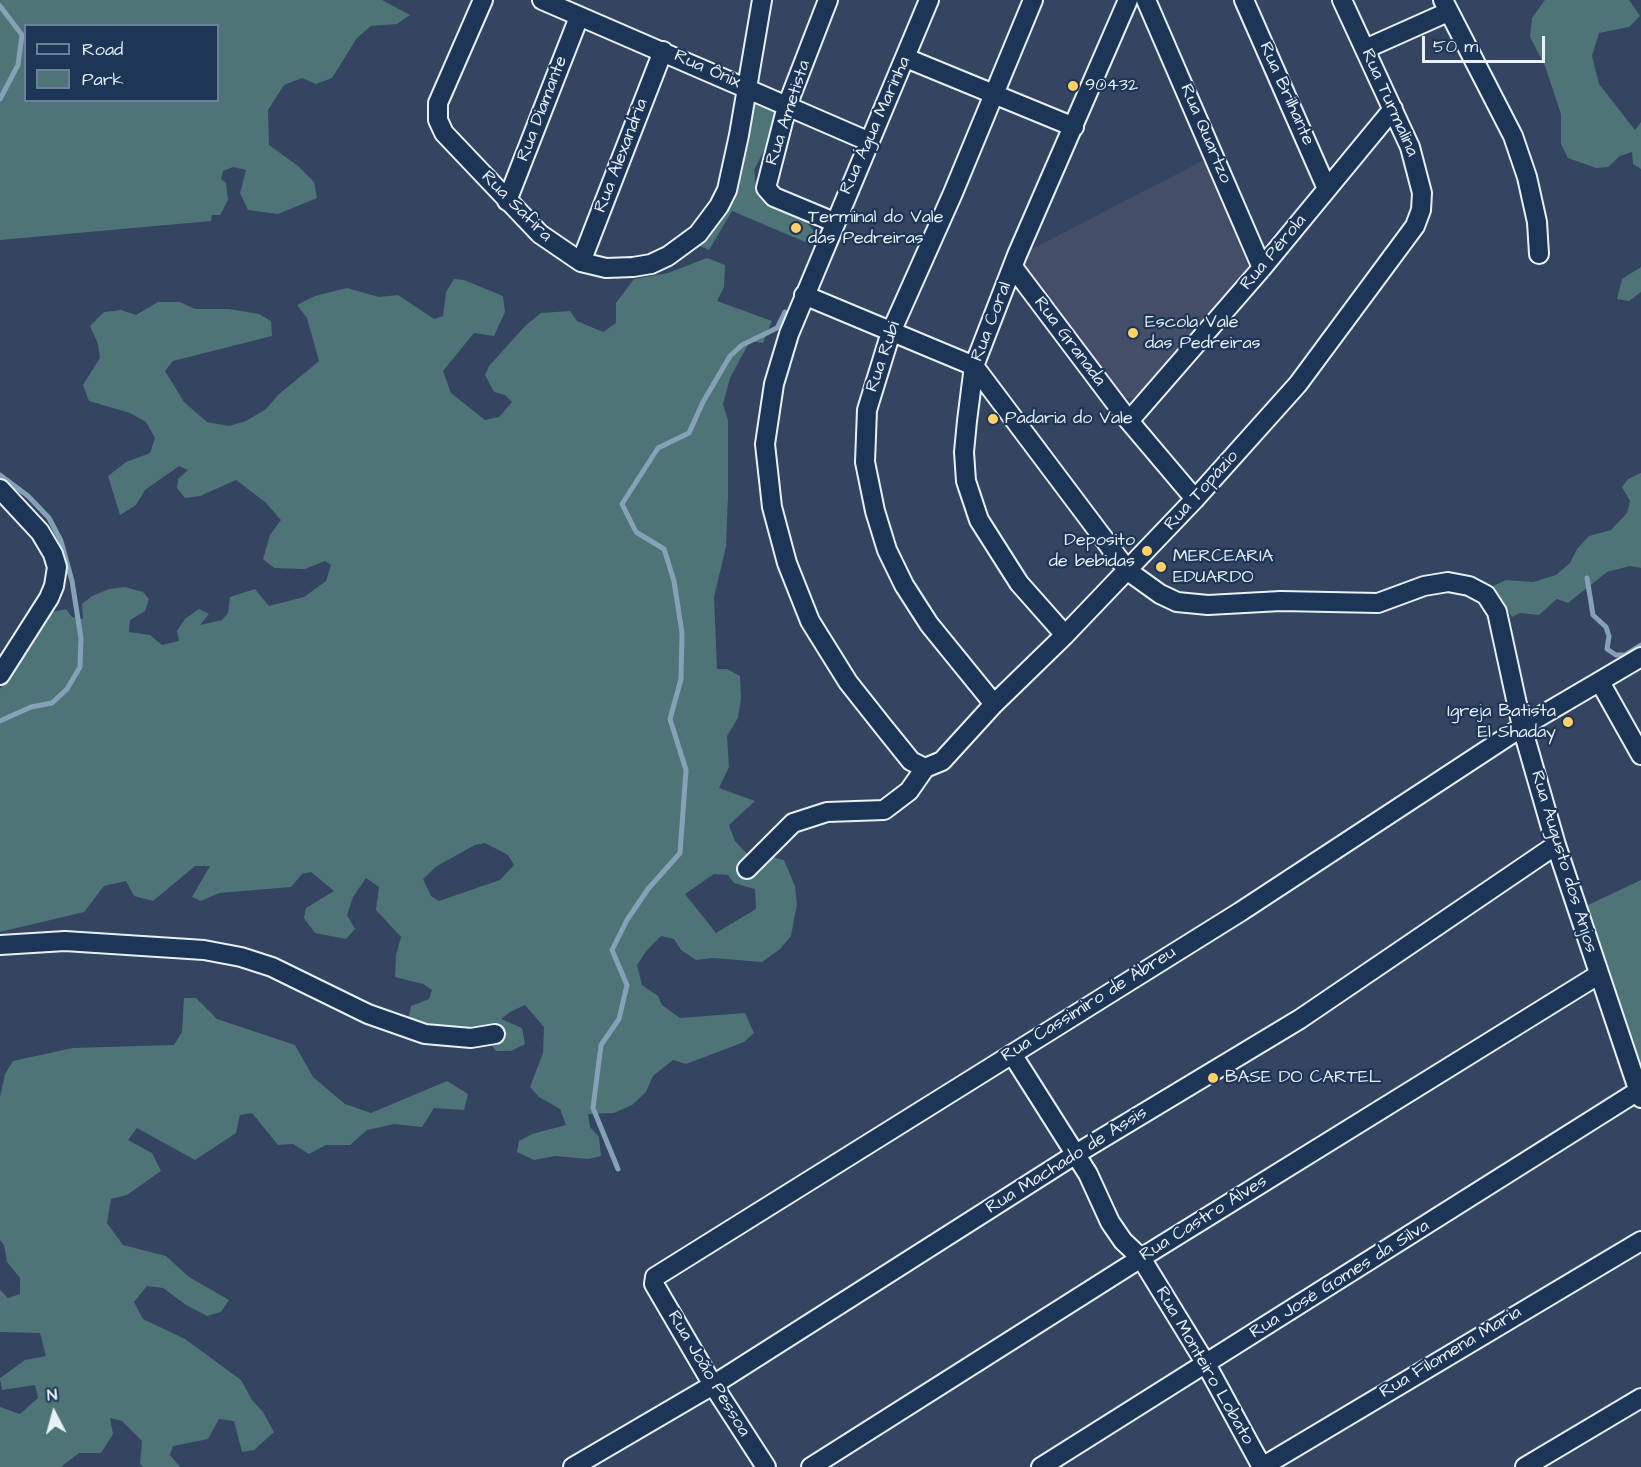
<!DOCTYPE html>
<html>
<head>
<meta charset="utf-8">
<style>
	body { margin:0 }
	#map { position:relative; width:1641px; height:1467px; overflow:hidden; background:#344461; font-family:"Architects Daughter",sans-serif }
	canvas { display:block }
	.legend { position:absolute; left:24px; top:24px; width:195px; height:78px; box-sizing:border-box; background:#1d3557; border:2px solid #6e8097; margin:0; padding:8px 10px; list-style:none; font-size:18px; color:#e8f1f8 }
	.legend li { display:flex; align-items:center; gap:12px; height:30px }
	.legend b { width:30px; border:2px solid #6e8097 }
	.north { position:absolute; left:24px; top:1383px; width:60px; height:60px; -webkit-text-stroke:4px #1d3557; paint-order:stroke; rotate:354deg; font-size:16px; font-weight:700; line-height:24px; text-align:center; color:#e8f1f8 }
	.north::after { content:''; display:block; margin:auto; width:21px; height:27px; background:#e8f1f8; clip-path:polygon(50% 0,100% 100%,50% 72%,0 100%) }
	.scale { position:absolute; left:1422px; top:36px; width:123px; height:27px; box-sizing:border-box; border:3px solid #e8f1f8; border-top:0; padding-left:8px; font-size:18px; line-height:21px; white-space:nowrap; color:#e8f1f8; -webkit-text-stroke:4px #1d3557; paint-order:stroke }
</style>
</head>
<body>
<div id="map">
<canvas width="1641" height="1467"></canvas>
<ul class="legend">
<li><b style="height:8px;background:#1d3557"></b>Road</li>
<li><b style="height:16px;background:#4e7477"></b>Park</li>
</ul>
<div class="north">N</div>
<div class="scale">50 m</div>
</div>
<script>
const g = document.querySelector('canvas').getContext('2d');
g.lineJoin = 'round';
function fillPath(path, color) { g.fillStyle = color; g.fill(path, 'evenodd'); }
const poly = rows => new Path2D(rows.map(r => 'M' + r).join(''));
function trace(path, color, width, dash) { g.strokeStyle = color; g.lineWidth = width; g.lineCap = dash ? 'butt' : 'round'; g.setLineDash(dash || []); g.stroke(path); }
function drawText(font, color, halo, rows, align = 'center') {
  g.font = font + ' "Architects Daughter",sans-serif'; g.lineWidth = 4.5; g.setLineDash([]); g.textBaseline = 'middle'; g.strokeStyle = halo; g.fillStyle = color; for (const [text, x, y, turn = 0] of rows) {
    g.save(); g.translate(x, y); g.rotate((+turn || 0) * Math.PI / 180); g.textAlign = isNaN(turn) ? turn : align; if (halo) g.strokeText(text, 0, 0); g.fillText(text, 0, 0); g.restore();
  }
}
const built = poly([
	[1206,159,1249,269,1135,398,1124,398,1025,266,1025,258,1028,251]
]);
const green = poly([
	[0,0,382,0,410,15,397,24,371,26,357,38,332,78,316,84,302,78,284,85,268,110,269,145,298,166,314,182,317,198,278,214,248,210,240,193,246,170,233,167,223,171,221,179,226,183,228,200,220,215,212,215,211,221,0,240],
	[26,26,218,26,218,100,26,100],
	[1545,0,1629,0,1640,16,1629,27,1599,33,1592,56,1599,84,1635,130,1641,122,1641,169,1633,164,1632,152,1620,156,1608,167,1596,168,1568,158,1561,144,1561,114,1545,66,1530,37,1532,18],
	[759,103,778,109,769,141,754,170,757,194,763,200,806,222,815,232,817,247,732,211,709,250,698,245,753,106],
	[707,258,725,265,724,287,717,301,772,321,763,343,750,341,730,378,723,404,728,421,728,497,726,547,714,597,717,669,727,669,740,676,741,699,738,718,727,736,729,767,719,788,755,801,729,825,735,841,750,857,772,857,784,860,795,886,797,904,791,936,780,949,762,962,713,958,696,960,681,950,674,939,661,936,647,950,637,965,642,985,658,996,662,1005,680,1018,745,1013,754,1033,744,1042,686,1064,673,1060,653,1076,646,1092,632,1105,614,1113,588,1114,590,1127,599,1137,601,1156,588,1159,555,1156,534,1160,517,1152,519,1141,532,1134,566,1125,560,1109,539,1097,530,1087,543,1053,544,1027,525,1005,510,1012,501,1019,522,1028,525,1044,511,1051,496,1051,486,1037,486,1024,463,1038,435,1045,433,1029,408,1021,411,1006,429,999,432,990,423,984,395,977,396,955,401,937,376,910,379,887,366,878,353,897,347,915,355,929,346,939,315,933,304,918,306,908,334,891,311,872,302,874,291,887,219,893,201,901,192,897,210,866,195,866,153,901,134,896,126,881,104,886,84,912,0,932,0,689,52,612,66,609,72,617,83,619,82,604,92,596,109,589,125,587,143,592,149,599,145,611,130,620,129,632,150,635,162,645,179,641,177,631,185,619,199,609,209,614,200,625,222,620,228,613,230,597,255,589,269,606,304,597,326,581,331,565,325,561,305,569,274,568,263,559,270,535,281,520,265,502,236,480,200,496,185,498,177,488,178,479,188,470,179,466,145,490,136,505,120,515,108,476,126,462,150,453,155,438,146,422,130,413,89,401,83,385,100,358,98,344,90,326,104,312,121,310,136,315,158,302,180,302,195,309,229,309,259,314,271,321,272,336,173,361,165,371,184,402,207,422,229,426,246,421,266,409,278,395,319,361,307,318,297,305,315,296,347,288,379,297,398,295,434,319,443,316,446,292,454,279,464,280,503,296,505,312,494,336,474,333,443,371,451,393,485,420,499,417,512,402,505,395,494,392,485,375,489,366,525,326,541,313,570,311,577,321,603,332,616,323,616,303,634,279,668,273],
	[485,843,508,855,514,865,500,880,439,901,431,896,423,879,437,866,475,845],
	[714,874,728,875,734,883,755,889,756,909,716,933,685,894],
	[1641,267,1641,292,1629,301,1617,299,1622,279],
	[1641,473,1641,568,1630,566,1607,572,1568,603,1557,599,1539,615,1520,613,1512,617,1493,586,1506,580,1533,582,1556,575,1570,563,1577,549,1589,536,1611,530,1627,513,1630,501,1622,487,1628,479],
	[1641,880,1641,1065,1586,906],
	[184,998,196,998,217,1019,295,1045,313,1077,345,1104,371,1113,447,1081,468,1094,464,1110,434,1108,422,1127,394,1124,367,1130,350,1145,326,1145,309,1154,293,1144,278,1145,252,1113,240,1115,236,1133,195,1160,137,1128,128,1140,152,1153,161,1171,127,1195,111,1199,107,1223,123,1245,166,1256,189,1277,229,1300,221,1312,207,1316,186,1305,163,1288,147,1286,134,1302,143,1319,185,1339,241,1380,252,1400,263,1412,274,1432,254,1450,242,1452,234,1421,219,1419,208,1439,173,1446,170,1455,180,1467,143,1467,140,1464,142,1441,122,1421,110,1418,113,1434,101,1453,79,1453,61,1467,0,1467,0,1407,20,1414,38,1398,35,1385,2,1390,0,1378,25,1360,46,1356,40,1333,0,1332,0,1290,8,1298,20,1294,20,1278,7,1262,4,1245,0,1240,0,1097,5,1074,13,1061,73,1048,174,1045,182,1032]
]);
const stream = poly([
	[0,6,22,35,18,65,0,99],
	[0,475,28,496,49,518,61,541,72,581,81,638,80,667,67,689,52,703,31,707,0,721],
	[1587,578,1593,615,1606,627,1609,636,1607,649,1616,655,1625,655,1641,645],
	[618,1169,593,1108,601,1045,619,1019,627,985,612,950,627,920,648,889,680,853,686,770,670,719,681,679,682,633,674,581,664,549,636,532,622,504,658,448,689,433,703,402,730,356,742,345,777,328,785,312]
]);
const minor = poly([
	[483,0,438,103,438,120,444,133,540,234,581,262,606,268,633,267,651,264,668,256,698,234,719,206,727,190,739,135,762,0],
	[542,0,870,142],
	[828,0,787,106,766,188,774,197,834,222],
	[929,0,789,334,774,384,765,444,772,507,787,563,810,621,848,682,882,725,911,761,925,768,942,761,994,704,1065,635,1195,499,1298,384,1415,226,1421,210,1422,193,1410,147,1342,0],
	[1146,0,1262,268],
	[1244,0,1327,189],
	[1443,0,1513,136,1527,177,1537,222,1539,254],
	[1365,49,1448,12],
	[906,58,1074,127],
	[507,201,579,17],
	[581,262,663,51],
	[1013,267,1129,421,1195,499],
	[804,295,974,366,1128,571,1160,594,1177,602,1208,605,1281,601,1378,603,1424,586,1448,582,1469,586,1486,595,1497,612,1522,727,1556,845,1641,1098],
	[1129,421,1262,268,1393,109],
	[0,489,40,532,53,554,57,567,54,586,49,598,0,675],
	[1065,635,1019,583,979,520,966,481,964,452,967,421,974,366,1017,255,1128,0],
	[1600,682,1641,755],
	[994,704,929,624,904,585,887,550,875,511,865,462,867,410,891,332,953,193,1033,0],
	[747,869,793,823,827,812,884,810,909,791,925,768],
	[0,945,65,941,204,950,241,957,272,967,368,1014,425,1034,471,1038,495,1034],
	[1012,1054,1088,1174,1110,1222,1123,1241,1141,1258,1206,1364,1262,1467,1641,1241],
	[573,1467,713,1385,1076,1154,1300,1019,1556,845],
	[766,1467,713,1385,654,1284,655,1277,1240,912,1522,727,1641,657],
	[811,1467,1141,1258,1598,975],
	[1041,1467,1638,1091],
	[1525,1467,1641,1398]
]);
const markers = [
	[1073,86,6,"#ffd166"],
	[796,228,6,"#ffd166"],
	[1133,333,6,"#ffd166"],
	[993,419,6,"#ffd166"],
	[1147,551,6,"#ffd166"],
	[1161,567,6,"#ffd166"],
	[1568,722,6,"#ffd166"],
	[1213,1078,6,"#ffd166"]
];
const streetNames = [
	["Rua Ônix",707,70,24],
	["Rua Brilhante",1286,94,66],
	["Rua Turmalina",1389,103,66],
	["Rua Diamante",543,109,-69],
	["Rua Ametista",789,113,-72],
	["Rua Água Marinha",876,126,-66],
	["Rua Quartzo",1205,134,67],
	["Rua Alexandria",622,156,-69],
	["Rua Safira",516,207,45],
	["Rua Pérola",1274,253,-50],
	["Rua Coral",992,322,-69],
	["Rua Granada",1069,342,53],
	["Rua Rubi",884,357,-71],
	["Rua Topázio",1202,491,-48],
	["Rua Augusto dos Anjos",1563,862,73],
	["Rua Cassimiro de Abreu",1089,1005,-32],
	["Rua Machado de Assis",1067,1161,-32],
	["Rua Castro Alves",1204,1219,-32],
	["Rua José Gomes da Silva",1340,1280,-32],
	["Rua Filomena Maria",1451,1353,-31],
	["Rua Monteiro Lobato",1204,1366,60],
	["Rua João Pessoa",708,1374,59]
];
const poiNames = [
	["90432",1085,86],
	["Terminal do Vale",808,218],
	["das Pedreiras",808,239],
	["Escola Vale",1145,323],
	["das Pedreiras",1145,344],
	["Padaria do Vale",1005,419],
	["Deposito",1135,541,"right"],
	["de bebidas",1135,562,"right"],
	["MERCEARIA",1173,557],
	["EDUARDO",1173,578],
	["Igreja Batista",1556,712,"right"],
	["El Shaday",1556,733,"right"],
	["BASE DO CARTEL",1225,1078]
];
fillPath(built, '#444e68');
fillPath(green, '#4e7477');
trace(stream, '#84a1b6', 5);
trace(minor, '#e8f1f8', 22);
trace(minor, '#1d3557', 18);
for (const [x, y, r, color] of markers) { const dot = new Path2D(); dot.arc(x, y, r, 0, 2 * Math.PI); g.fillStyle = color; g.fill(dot); trace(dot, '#1d3557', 2); }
drawText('18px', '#e8f1f8', '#1d3557', streetNames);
drawText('18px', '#e8f1f8', '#1d3557', poiNames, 'left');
</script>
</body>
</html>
